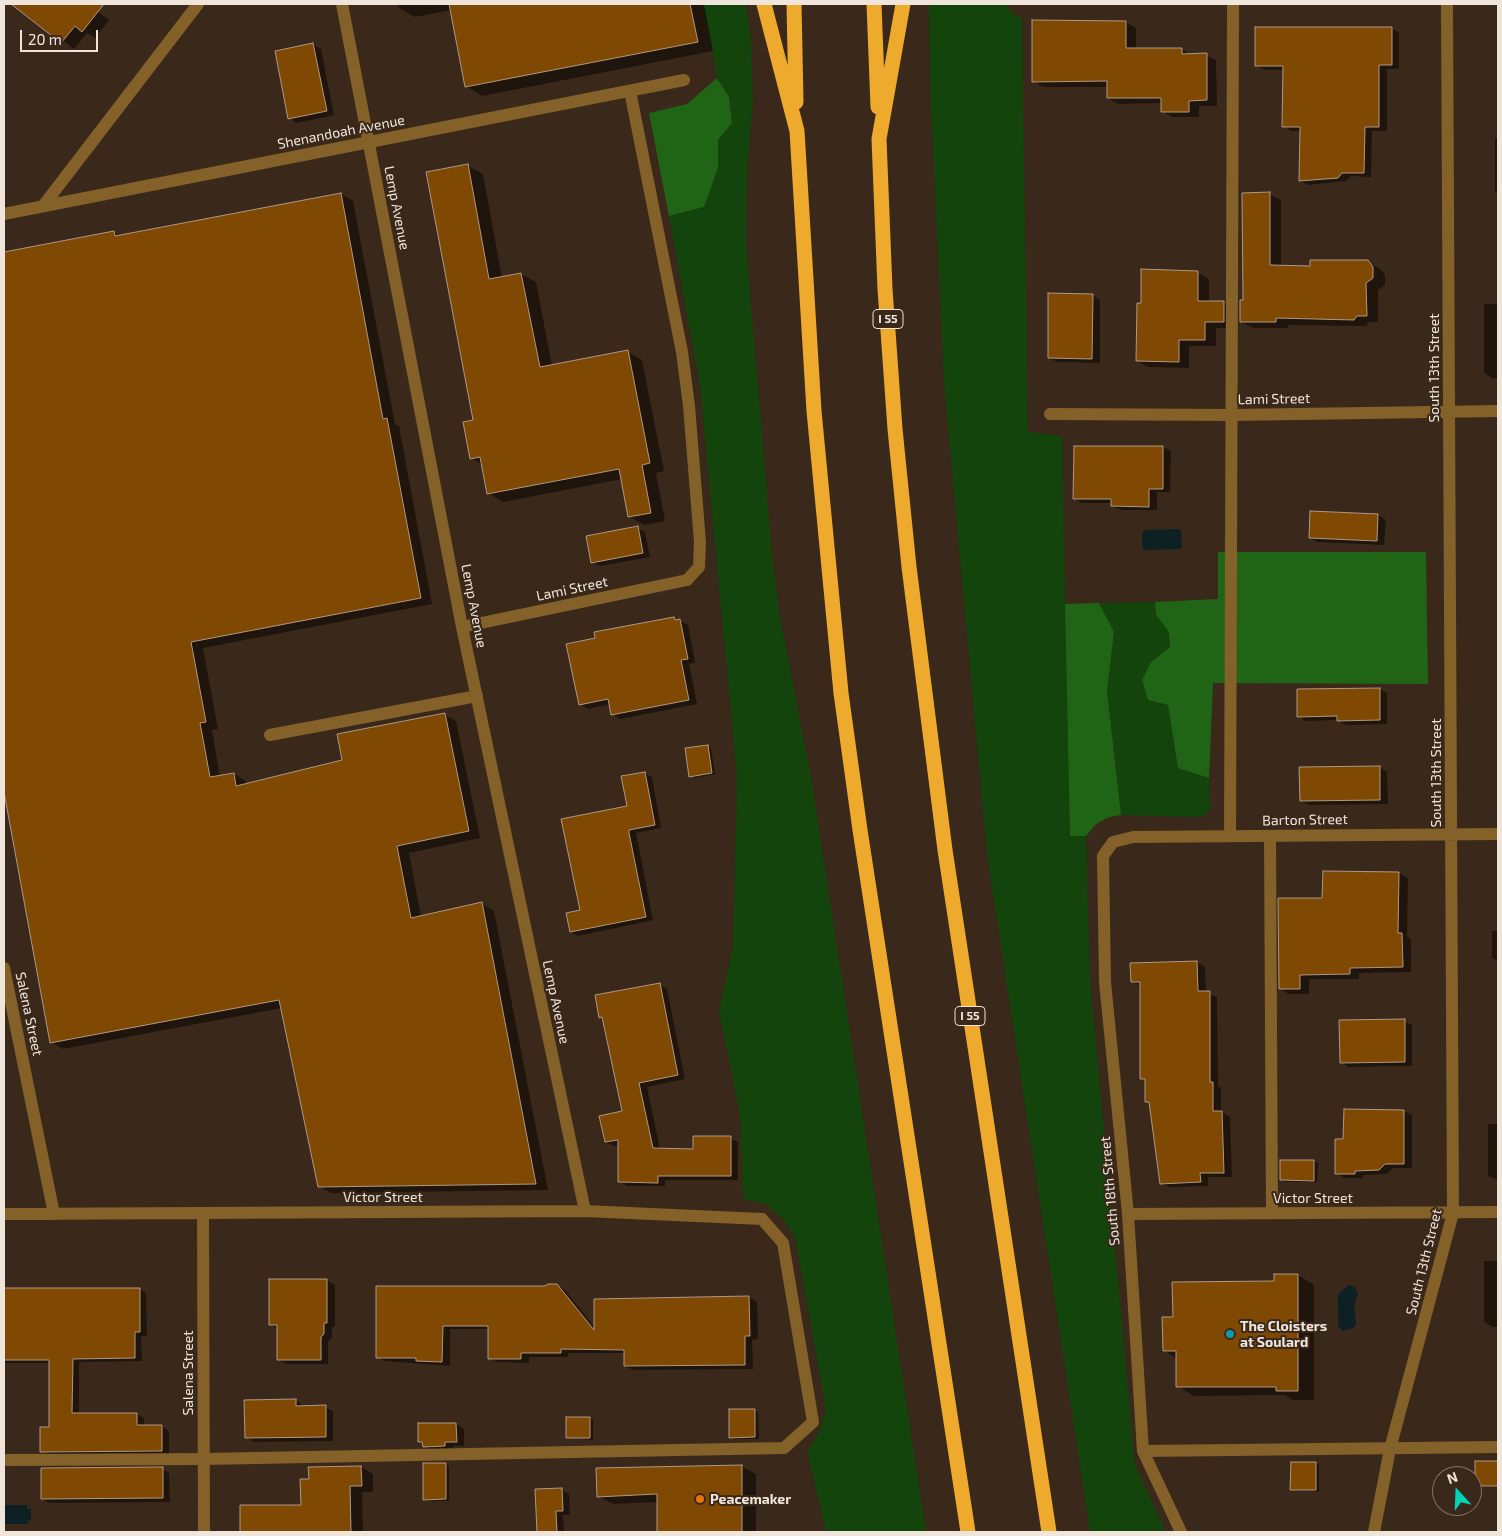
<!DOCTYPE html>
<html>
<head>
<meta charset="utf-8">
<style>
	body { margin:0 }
	#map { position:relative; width:1502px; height:1536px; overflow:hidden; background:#3a291a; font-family:"Exo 2",sans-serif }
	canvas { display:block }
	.frame { position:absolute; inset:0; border:5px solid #f0e5db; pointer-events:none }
	.north { position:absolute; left:1432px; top:1466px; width:50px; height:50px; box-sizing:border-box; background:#3a291a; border:1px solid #837467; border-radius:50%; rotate:340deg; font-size:14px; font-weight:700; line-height:20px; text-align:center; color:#f0e5db }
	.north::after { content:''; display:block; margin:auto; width:18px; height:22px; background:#01d5b6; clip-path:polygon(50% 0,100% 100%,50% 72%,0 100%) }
	.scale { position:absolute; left:20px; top:30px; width:78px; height:22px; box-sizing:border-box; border:2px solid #f0e5db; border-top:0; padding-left:6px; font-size:15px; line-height:18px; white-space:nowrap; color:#f0e5db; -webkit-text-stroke:4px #3a291a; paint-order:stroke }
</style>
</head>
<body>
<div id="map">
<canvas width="1502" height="1536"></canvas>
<div class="frame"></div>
<div class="north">N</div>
<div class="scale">20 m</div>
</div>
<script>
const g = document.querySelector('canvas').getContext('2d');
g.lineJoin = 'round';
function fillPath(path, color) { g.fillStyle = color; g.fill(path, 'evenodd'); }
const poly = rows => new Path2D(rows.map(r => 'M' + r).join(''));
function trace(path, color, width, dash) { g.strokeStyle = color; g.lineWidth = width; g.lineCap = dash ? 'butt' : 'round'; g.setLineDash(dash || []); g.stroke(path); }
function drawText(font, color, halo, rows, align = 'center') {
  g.font = font + ' "Exo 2",sans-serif'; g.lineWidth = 4; g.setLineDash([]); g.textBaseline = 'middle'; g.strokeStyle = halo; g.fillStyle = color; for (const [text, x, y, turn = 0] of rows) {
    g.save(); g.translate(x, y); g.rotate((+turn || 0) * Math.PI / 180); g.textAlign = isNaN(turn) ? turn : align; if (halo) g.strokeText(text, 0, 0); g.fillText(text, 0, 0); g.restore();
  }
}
const green = poly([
	[703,4,746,4,751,40,753,102,747,171,746,243,772,554,779,611,812,783,926,1532,826,1532,807,1451,818,1434,826,1409,795,1237,784,1220,765,1204,743,1199,740,1114,719,1011,733,947,737,776,700,385,669,216,704,207,718,168,718,140,732,123,729,97,717,78],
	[929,4,1006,4,1012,13,1022,18,1028,432,1062,436,1070,836,1086,836,1090,980,1135,1465,1166,1532,1090,1532,987,854,944,383,930,86],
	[1155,602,1156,615,1169,632,1170,647,1151,662,1142,680,1148,700,1168,705,1178,768,1209,778,1210,809,1207,814,1198,817,1121,815,1107,691,1114,633,1099,603]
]);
const forest = poly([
	[717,78,729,97,732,123,718,140,718,168,704,207,669,216,649,113,687,104],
	[1218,552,1426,552,1428,684,1213,683,1209,778,1178,768,1168,705,1148,700,1142,680,1151,662,1170,647,1169,632,1156,615,1155,602,1218,599],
	[1099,603,1114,632,1107,691,1121,815,1109,817,1096,824,1086,836,1070,836,1065,604]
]);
const water = poly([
	[1179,529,1181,531,1182,547,1179,549,1144,550,1142,545,1142,533,1145,530],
	[1349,1285,1355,1287,1358,1294,1354,1305,1356,1324,1353,1328,1343,1331,1338,1326,1338,1299,1339,1293],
	[4,1505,27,1505,27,1509,31,1509,31,1520,28,1520,27,1524,4,1524]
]);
const shadow = poly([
	[13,4,88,4,109,20,95,38,87,33,74,49],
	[398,4,704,4,713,51,482,96,466,86,451,10,415,17,399,8],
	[1033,21,1126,22,1136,28,1136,50,1182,49,1191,55,1206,55,1216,60,1217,106,1199,106,1199,117,1172,117,1162,111,1162,103,1118,104,1108,98,1108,87,1043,87,1033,81],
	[1392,28,1399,33,1399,69,1387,69,1387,131,1372,131,1371,177,1351,176,1346,181,1308,185,1301,181,1302,131,1291,131,1284,126,1284,70,1264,70,1256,65],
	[313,44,321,49,334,115,297,123,289,118],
	[1495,138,1498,138,1498,193,1495,191],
	[468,166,483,174,502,278,521,274,536,282,552,366,628,352,642,360,664,471,656,473,665,521,644,525,630,517,622,479,503,502,488,493,483,465,471,458,475,421],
	[341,194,353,201,395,424,399,426,432,604,203,648,218,729,212,730,220,777,234,774,246,781,246,785,344,761,444,714,456,721,480,838,409,853,421,917,482,904,494,911,548,1190,331,1193,319,1186,282,1008,63,1049,51,1042,4,786,4,253,114,232,120,236],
	[1269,194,1281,200,1281,267,1311,267,1368,262,1380,269,1385,275,1385,285,1378,290,1378,322,1369,322,1366,326,1288,325,1288,328,1253,328,1241,322,1244,301],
	[1198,273,1209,279,1209,302,1223,302,1234,308,1234,328,1216,328,1216,346,1189,346,1189,368,1148,367,1137,361,1142,305],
	[1092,295,1100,300,1100,363,1057,362,1049,358],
	[1484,304,1498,304,1498,378,1492,378,1484,373],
	[1163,447,1171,451,1170,492,1157,492,1157,510,1121,510,1113,506,1113,503,1082,503,1075,499],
	[1378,515,1386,520,1384,545,1318,542,1310,538],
	[637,528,645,532,650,557,600,566,592,562],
	[674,618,688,625,695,663,689,664,697,704,620,719,612,714,610,704,588,709,580,704],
	[1379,689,1387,693,1387,724,1346,725,1338,720,1306,721,1298,716],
	[708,746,711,748,715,774,694,778,691,776],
	[1379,767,1387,772,1388,804,1309,805,1301,801],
	[645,773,652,777,661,828,636,833,653,920,578,936,571,932],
	[1399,873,1408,878,1407,937,1411,939,1411,972,1359,973,1359,979,1309,979,1309,994,1289,994,1280,989,1323,899],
	[1492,931,1498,931,1498,961,1492,958],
	[1197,962,1205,967,1206,993,1217,997,1218,1086,1221,1088,1221,1112,1230,1117,1232,1177,1208,1177,1208,1186,1169,1187,1161,1183,1151,1104,1146,1101,1146,1081,1141,1078,1141,986,1132,981,1132,964],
	[659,984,667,989,685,1079,647,1087,660,1149,694,1150,730,1138,738,1142,738,1180,665,1180,665,1186,627,1186,619,1181,619,1145,614,1146,606,1142,623,1112,603,1019,600,1017],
	[1404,1021,1412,1025,1412,1066,1349,1067,1341,1062],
	[1345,1110,1404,1111,1412,1115,1412,1168,1393,1168,1387,1174,1363,1175,1363,1178,1344,1178,1336,1173,1345,1140],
	[1488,1124,1498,1124,1498,1180,1488,1176],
	[1281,1161,1314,1161,1318,1163,1317,1182,1285,1182,1281,1180],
	[1484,1261,1498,1261,1498,1327,1492,1327,1484,1322],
	[1298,1275,1314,1285,1314,1400,1293,1400,1285,1395,1194,1396,1178,1386,1178,1359,1164,1351,1174,1318],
	[327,1280,335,1285,335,1327,332,1327,332,1338,328,1341,328,1364,286,1364,279,1360,278,1329,270,1324],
	[556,1285,565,1290,595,1328,749,1297,757,1302,758,1339,752,1340,753,1369,633,1370,625,1366,625,1353,568,1353,568,1357,529,1357,529,1363,497,1362,489,1358,489,1329,450,1329,450,1366,385,1361,377,1357,378,1287,544,1288],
	[4,1289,139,1289,146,1293,147,1336,141,1336,142,1361,79,1362,79,1415,137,1414,144,1418,144,1426,162,1426,169,1431,169,1454,49,1455,42,1451,50,1428,51,1363,4,1363],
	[296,1400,304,1407,325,1407,333,1411,333,1441,254,1442,246,1437],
	[755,1410,758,1412,759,1439,734,1439,730,1437],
	[590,1418,593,1420,593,1440,567,1437],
	[456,1424,464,1429,464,1446,453,1446,453,1450,432,1451,419,1442],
	[1476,1462,1498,1462,1498,1487,1477,1486],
	[1316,1463,1319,1465,1319,1491,1295,1491,1292,1489],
	[445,1464,449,1466,449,1501,428,1501,424,1499],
	[741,1466,756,1474,756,1532,658,1532,658,1502,613,1504,598,1496],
	[361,1467,373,1474,373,1492,362,1492,363,1532,241,1532,241,1506,302,1506,310,1480],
	[162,1469,169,1473,170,1502,49,1503,42,1499],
	[561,1489,569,1494,570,1515,563,1515,564,1532,539,1532]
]);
const building = poly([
	[11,4,104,4,82,32,75,26,61,43,11,4],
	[449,4,690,4,698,42,465,87,449,4],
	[1032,20,1126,21,1126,48,1182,48,1182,54,1207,53,1207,100,1189,101,1189,112,1161,112,1161,98,1107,98,1107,81,1032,82,1032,20],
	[1255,27,1392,27,1392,65,1379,65,1379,127,1365,127,1364,173,1342,173,1338,178,1299,181,1300,127,1282,127,1283,66,1255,66,1255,27],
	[313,43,327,111,288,119,275,51,313,43],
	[468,164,489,279,521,273,540,367,628,350,650,463,642,465,651,513,628,517,619,469,487,494,480,457,470,459,463,422,473,420,426,172,468,164],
	[1270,192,1270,265,1310,266,1310,260,1368,260,1373,267,1373,278,1366,283,1367,316,1357,316,1354,320,1276,318,1276,322,1240,322,1240,300,1243,300,1242,193,1270,192],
	[341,193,383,419,387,418,421,598,191,642,206,722,200,723,210,777,234,773,236,786,342,760,337,734,445,713,469,831,397,846,411,918,482,902,536,1184,318,1187,279,1000,50,1043,4,792,4,252,114,231,115,236,341,193],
	[1141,269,1198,271,1198,301,1224,301,1224,322,1205,322,1205,340,1179,340,1179,362,1136,361,1137,303,1141,303,1141,269],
	[1048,293,1093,294,1092,359,1048,358,1048,293],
	[1074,446,1163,446,1163,489,1149,489,1149,507,1111,506,1111,499,1073,499,1074,446],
	[1310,511,1378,514,1377,541,1309,538,1310,511],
	[638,526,643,553,591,563,586,536,638,526],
	[674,617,675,620,680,619,688,659,681,660,689,700,611,715,608,699,579,705,566,644,595,638,594,632,674,617],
	[1380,688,1380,720,1337,721,1337,716,1297,717,1297,689,1380,688],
	[708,745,712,773,689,777,685,748,708,745],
	[1380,766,1380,800,1300,801,1299,767,1380,766],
	[645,772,655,825,629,830,629,833,646,917,570,932,566,913,580,910,561,819,627,806,621,776,645,772],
	[1323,871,1399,872,1398,933,1402,933,1403,967,1350,968,1350,974,1300,975,1300,989,1279,989,1278,898,1322,898,1323,871],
	[1197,961,1198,991,1210,991,1210,1082,1213,1082,1213,1111,1222,1111,1224,1173,1200,1173,1201,1182,1160,1184,1149,1102,1145,1102,1145,1079,1140,1079,1140,982,1131,982,1130,963,1197,961],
	[660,983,678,1075,639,1083,653,1148,693,1149,693,1136,731,1136,731,1176,658,1176,658,1183,618,1182,618,1140,605,1142,599,1116,622,1111,602,1017,599,1018,595,995,660,983],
	[1405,1019,1405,1062,1340,1063,1339,1020,1405,1019],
	[1344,1109,1404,1110,1404,1164,1385,1164,1379,1170,1355,1171,1355,1174,1335,1174,1335,1139,1343,1139,1344,1109],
	[1280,1160,1314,1160,1314,1181,1280,1180,1280,1160],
	[1274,1274,1298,1274,1298,1391,1276,1391,1276,1387,1176,1387,1176,1351,1163,1351,1162,1317,1173,1317,1172,1282,1274,1281,1274,1274],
	[269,1279,327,1279,327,1323,324,1323,324,1334,321,1337,321,1360,277,1360,277,1325,269,1325,269,1279],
	[549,1284,557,1284,594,1330,594,1299,749,1296,750,1336,745,1336,745,1365,624,1366,624,1350,561,1349,561,1353,521,1353,521,1359,488,1359,488,1326,443,1326,442,1362,416,1361,416,1358,376,1358,376,1286,544,1286,549,1284],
	[4,1288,140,1288,140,1332,135,1332,135,1358,73,1359,72,1413,137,1413,137,1425,162,1425,162,1451,40,1452,40,1427,49,1427,49,1360,4,1360,4,1288],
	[296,1399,296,1406,326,1405,326,1437,245,1438,244,1400,296,1399],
	[729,1409,755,1409,755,1437,729,1438,729,1409],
	[566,1417,590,1417,590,1438,566,1438,566,1417],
	[418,1423,456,1423,457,1442,445,1442,445,1446,423,1447,422,1442,418,1442,418,1423],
	[1475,1461,1498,1461,1498,1486,1475,1486,1475,1461],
	[1291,1462,1316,1462,1316,1490,1290,1490,1291,1462],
	[423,1463,446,1463,446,1499,423,1500,423,1463],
	[742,1465,742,1532,657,1532,657,1494,597,1497,596,1468,742,1465],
	[361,1466,362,1486,350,1486,351,1532,240,1532,240,1505,301,1505,300,1479,309,1479,308,1467,361,1466],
	[163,1467,163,1498,41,1499,41,1468,163,1467],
	[562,1488,563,1511,556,1511,557,1532,537,1532,535,1489,562,1488]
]);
const service = poly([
	[630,91,682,352,689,406,700,542,699,567,687,580],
	[43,206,198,4],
	[270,735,477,696],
	[1230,836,1233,4],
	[1270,836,1272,1213],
	[1143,1451,1498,1447],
	[4,1460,204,1459,784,1448,813,1422,783,1243,762,1219]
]);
const minor = poly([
	[342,4,462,627,585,1211],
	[4,214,684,80],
	[1050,414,1231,415,1498,411],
	[462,627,687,580],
	[4,968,54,1214],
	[203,1213,204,1532],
	[4,1214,585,1211,762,1219],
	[1128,1214,1498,1212],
	[1181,1532,1143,1451,1128,1214,1105,982,1103,856,1113,842,1133,837,1498,834],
	[1374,1532,1390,1449,1453,1213,1447,4]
]);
const motorway = poly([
	[764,4,797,131,814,411,841,693,860,830,968,1532],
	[794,4,796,102],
	[874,4,878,107],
	[903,4,879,139,885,289,895,429,909,567,945,850,1049,1532]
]);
const markers = [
	[1230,1334,5,"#0f9aa8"],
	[700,1499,5,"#e8710a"]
];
const shields = [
	[888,319,30],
	[970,1016,30]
];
const shieldNames = [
	["I 55",888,319],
	["I 55",970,1016]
];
const streetNames = [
	["Shenandoah Avenue",341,132,-11],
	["Lemp Avenue",397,208,79],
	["South 13th Street",1434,368,-90],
	["Lami Street",1274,399,-1],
	["Lami Street",572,589,-12],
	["Lemp Avenue",474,606,79],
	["South 13th Street",1436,773,-90],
	["Barton Street",1305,820,-1],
	["Lemp Avenue",556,1002,78],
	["Salena Street",29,1014,78],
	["South 18th Street",1110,1191,-95],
	["Victor Street",383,1197],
	["Victor Street",1313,1198],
	["South 13th Street",1424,1262,-76],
	["Salena Street",188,1373,-90]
];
const poiNames = [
	["The Cloisters",1240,1326],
	["at Soulard",1240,1342],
	["Peacemaker",710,1499]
];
fillPath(green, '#12440b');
fillPath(forest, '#206416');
fillPath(water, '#0d2024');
fillPath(shadow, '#0007');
fillPath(building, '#804903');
trace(building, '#ae9886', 1);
trace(service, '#836129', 12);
trace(minor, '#836129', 12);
trace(motorway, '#eeaa2d', 15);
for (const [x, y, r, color] of markers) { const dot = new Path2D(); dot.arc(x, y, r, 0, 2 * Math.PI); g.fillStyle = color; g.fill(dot); trace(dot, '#3a291a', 2); }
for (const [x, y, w] of shields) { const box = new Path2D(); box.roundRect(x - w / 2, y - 9.5, w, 19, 4); g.fillStyle = '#3a291a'; g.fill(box); trace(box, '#f0e5db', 1); }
drawText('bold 12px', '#f0e5db', null, shieldNames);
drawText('14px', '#f0e5db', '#3a291a', streetNames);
drawText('bold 14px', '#f0e5db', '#3a291a', poiNames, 'left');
</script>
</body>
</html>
